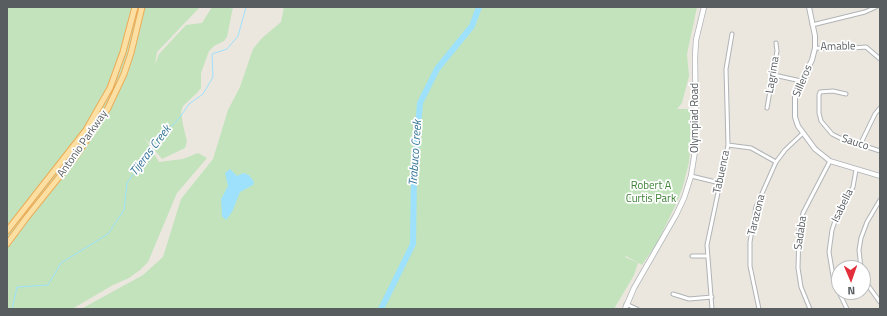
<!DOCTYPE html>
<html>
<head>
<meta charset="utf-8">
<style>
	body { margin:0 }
	#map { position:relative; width:887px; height:316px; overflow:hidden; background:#ebe7df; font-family:"Titillium Web",sans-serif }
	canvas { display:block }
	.frame { position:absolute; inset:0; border:8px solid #585d60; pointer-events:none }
	.north { position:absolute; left:831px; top:260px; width:40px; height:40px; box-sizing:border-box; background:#fff; border:1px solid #bcbebf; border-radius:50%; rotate:178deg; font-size:11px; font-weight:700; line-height:16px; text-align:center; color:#585d60 }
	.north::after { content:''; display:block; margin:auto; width:14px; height:18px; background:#e32e3b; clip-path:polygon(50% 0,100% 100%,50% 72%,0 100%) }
</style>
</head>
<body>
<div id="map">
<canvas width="887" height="316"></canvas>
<div class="frame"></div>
<div class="north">N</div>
</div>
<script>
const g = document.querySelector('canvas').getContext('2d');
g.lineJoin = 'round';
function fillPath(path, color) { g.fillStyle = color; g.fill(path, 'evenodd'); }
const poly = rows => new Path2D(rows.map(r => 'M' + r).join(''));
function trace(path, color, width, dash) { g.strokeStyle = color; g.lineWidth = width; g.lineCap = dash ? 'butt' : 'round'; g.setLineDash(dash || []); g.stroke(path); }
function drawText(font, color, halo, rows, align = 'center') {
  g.font = font + ' "Titillium Web",sans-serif'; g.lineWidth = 3.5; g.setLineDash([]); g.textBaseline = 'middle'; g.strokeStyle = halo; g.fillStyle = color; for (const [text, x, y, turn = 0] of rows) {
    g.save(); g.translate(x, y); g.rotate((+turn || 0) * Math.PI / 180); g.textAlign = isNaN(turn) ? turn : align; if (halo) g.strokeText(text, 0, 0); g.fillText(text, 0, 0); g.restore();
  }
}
const green = poly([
	[7,7,200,7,157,52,155,65,159,54,186,25,202,23,212,7,233,7,227,37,224,41,214,46,209,51,201,73,201,88,197,93,183,106,181,112,183,125,187,141,185,148,162,159,144,137,159,162,183,159,198,153,207,158,177,193,148,262,140,270,129,278,113,285,72,309,7,309],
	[284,7,697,7,687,54,689,76,682,103,677,109,690,109,691,139,689,162,683,186,677,202,657,243,642,265,626,256,625,257,638,263,634,275,614,309,81,309,143,275,163,257,181,199,213,159,228,110,240,87,253,49,262,38,281,22]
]);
const water = poly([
	[230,169,237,176,243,173,249,175,254,182,253,185,240,192,232,212,226,220,222,216,221,199,228,186,225,173]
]);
const stream = poly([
	[12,309,17,287,48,285,61,263,108,234,124,210,127,183,157,142,180,117,189,104,203,94,213,77,212,54,227,49,238,36,246,7]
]);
const river = poly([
	[381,309,413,244,414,177,420,103,437,69,472,26,479,7]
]);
const minor = poly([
	[812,25,865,12,876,7],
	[815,48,839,49,866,47,880,59],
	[774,75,801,81],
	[846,94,833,91,820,92,819,95,819,113,821,121,832,134,840,138,880,151],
	[767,108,777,51,776,43],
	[728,145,751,148,776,162],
	[860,145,875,114,880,108],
	[691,176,720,183],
	[692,256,707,256],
	[861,268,859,250,861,238,867,222,880,200],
	[863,273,867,284,880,302],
	[673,294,689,299,712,297],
	[626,304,637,309],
	[712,309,707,245,728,145,726,69,732,34],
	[759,309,750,266,750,242,756,207,776,162,785,150,802,134],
	[810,309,801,287,798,268,799,230,803,213,830,161],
	[847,309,834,282,829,252,832,230,837,215,853,187,856,170]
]);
const tertiary = poly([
	[809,7,815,36,815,48,812,60,795,94,795,117,798,126,815,149,830,161,880,176]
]);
const secondary = poly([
	[625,309,634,288,676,215,684,198,691,176,695,151,696,127,695,57,696,40,704,7]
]);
const primary = poly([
	[7,231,86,130,110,88,123,52,135,7],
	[7,244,27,217,76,156,108,108,124,74,131,53,142,7]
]);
const streetNames = [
	["Amable",838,47,-1],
	["Lagrima",773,75,-81],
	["Silleros",803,81,-67],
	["Olympiad Road",695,118,-90],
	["Sauco",855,143,18],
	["Antonio Parkway",83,144,-55],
	["Tabuenca",722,172,-78],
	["Isabella",843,206,-64],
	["Tarazona",757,215,-76],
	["Sadaba",801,233,-82]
];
const parkNames = [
	["Robert A",651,186],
	["Curtis Park",651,199]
];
const waterNames = [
	["Tijeras Creek",151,151,-53],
	["Trabuco Creek",416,153,-86]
];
fillPath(green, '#c2e3bc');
fillPath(water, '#9ee1fc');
trace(stream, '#9ee1fc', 1);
trace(river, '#9ee1fc', 6);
trace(minor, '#b0b4b7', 5);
trace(tertiary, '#b0b4b7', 6);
trace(secondary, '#b1b6ba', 6);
trace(primary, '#ecac57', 7);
trace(minor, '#fff', 3);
trace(tertiary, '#fff', 4);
trace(secondary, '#fff', 4.5);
trace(primary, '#fce0a3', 5);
drawText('11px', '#585d60', '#fff', streetNames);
drawText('11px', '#3e8136', '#fff', parkNames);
drawText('italic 12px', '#39779b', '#fff', waterNames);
</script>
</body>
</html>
